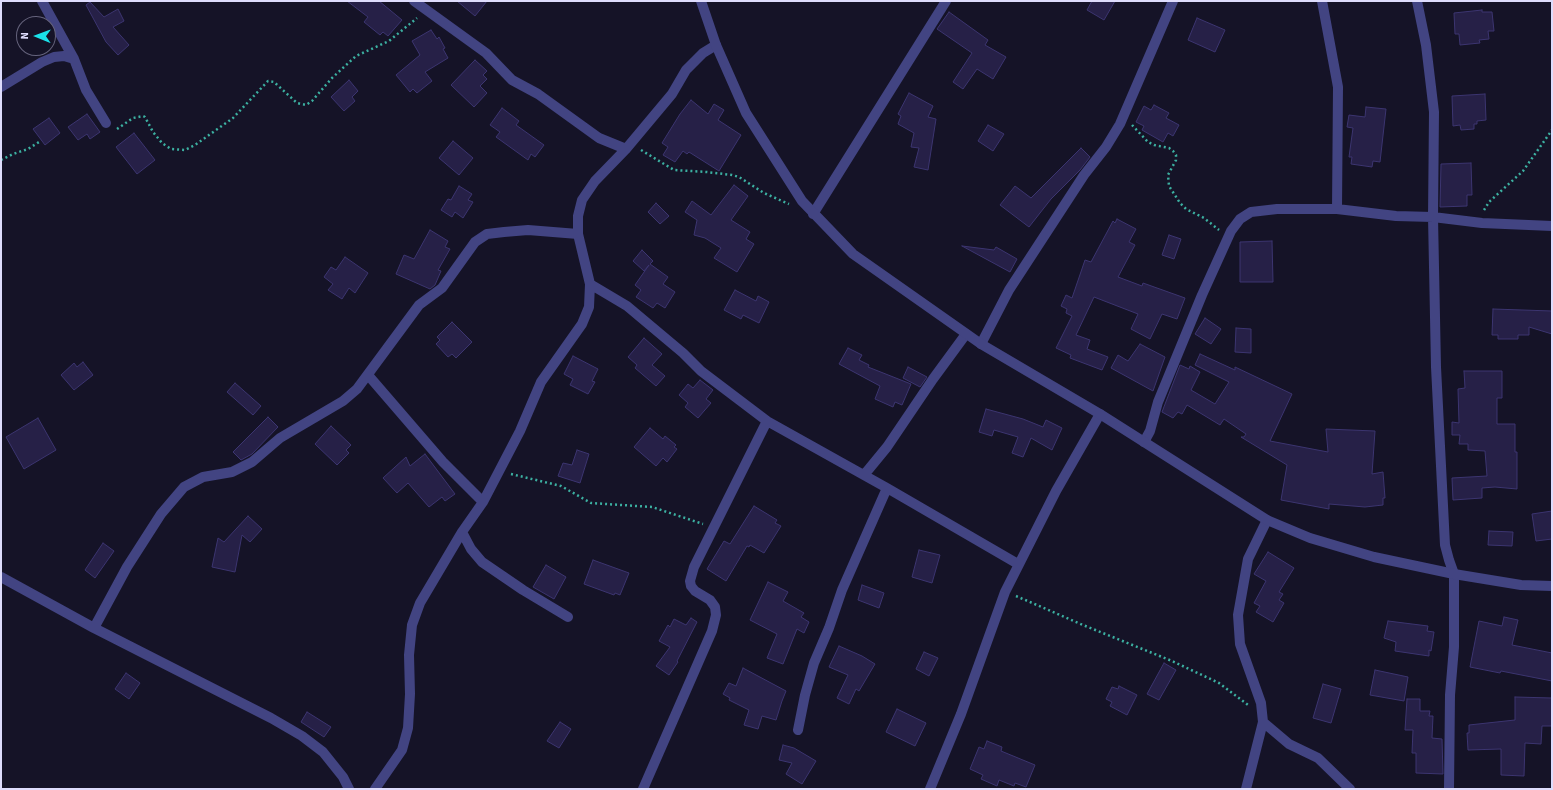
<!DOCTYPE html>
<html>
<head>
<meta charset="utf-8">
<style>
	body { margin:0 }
	#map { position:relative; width:1553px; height:790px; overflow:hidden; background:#151327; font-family:"Source Sans 3",sans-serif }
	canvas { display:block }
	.frame { position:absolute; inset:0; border:2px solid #dedcfc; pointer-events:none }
	.north { position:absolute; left:16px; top:16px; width:40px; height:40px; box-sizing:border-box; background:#151327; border:1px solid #65637c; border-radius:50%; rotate:271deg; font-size:11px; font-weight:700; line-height:16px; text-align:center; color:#dedcfc }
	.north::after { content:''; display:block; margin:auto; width:14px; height:18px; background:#1ae2ea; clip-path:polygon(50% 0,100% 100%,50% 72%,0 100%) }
</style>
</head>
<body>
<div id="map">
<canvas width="1553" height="790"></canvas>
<div class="frame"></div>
<div class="north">N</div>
</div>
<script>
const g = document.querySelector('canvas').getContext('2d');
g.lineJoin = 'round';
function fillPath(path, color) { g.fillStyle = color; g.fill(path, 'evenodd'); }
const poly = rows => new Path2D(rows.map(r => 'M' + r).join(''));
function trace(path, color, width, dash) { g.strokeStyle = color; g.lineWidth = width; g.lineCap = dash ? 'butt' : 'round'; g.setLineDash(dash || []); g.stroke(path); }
const building = poly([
	[347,1,379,1,402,20,388,36,383,32,380,35,364,22,368,17,347,1],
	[457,1,487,1,475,16,457,1],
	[1092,1,1115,1,1104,20,1087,10,1092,1],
	[90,2,104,17,118,9,124,21,113,27,129,45,118,55,106,42,86,5,90,2],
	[1482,10,1482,12,1492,12,1494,31,1488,31,1489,39,1479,40,1480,43,1460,45,1459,34,1455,34,1454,13,1482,10],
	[949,12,988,40,985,45,1006,57,993,79,977,69,963,89,953,82,972,53,937,29,949,12],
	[1197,18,1225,30,1215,52,1188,40,1197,18],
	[431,30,437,39,439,37,445,48,443,49,448,58,425,72,432,81,417,93,413,89,410,92,396,75,420,55,412,41,431,30],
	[475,60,487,71,483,75,487,79,480,86,487,93,474,107,451,85,475,60],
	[349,80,358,91,352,97,355,101,344,111,331,97,349,80],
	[909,93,933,106,928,117,936,119,928,170,914,167,919,148,911,147,914,133,898,124,901,116,898,114,909,93],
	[1485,94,1486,120,1477,121,1477,124,1474,124,1474,129,1461,130,1460,125,1453,126,1452,96,1485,94],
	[691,100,708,114,714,104,724,110,718,120,741,135,719,171,689,152,687,154,683,151,675,162,663,155,668,147,662,143,680,114,691,100],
	[1154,105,1169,113,1166,118,1179,125,1173,136,1168,133,1163,142,1142,130,1144,126,1136,122,1144,106,1151,110,1154,105],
	[1366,107,1386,109,1380,162,1373,161,1372,167,1351,164,1352,157,1349,157,1353,128,1347,127,1349,115,1365,117,1366,107],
	[502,108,519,121,516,125,544,145,535,157,531,154,528,160,496,137,500,132,490,125,502,108],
	[87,114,100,132,90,139,87,134,78,140,68,127,87,114],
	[49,118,60,133,45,145,33,129,49,118],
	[988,125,1004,134,993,151,978,141,988,125],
	[134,133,155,160,137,174,116,147,134,133],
	[453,141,473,158,459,175,439,158,453,141],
	[1081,148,1090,157,1080,170,1051,199,1029,227,1000,205,1015,186,1031,198,1081,148],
	[1471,163,1472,195,1467,195,1467,206,1440,207,1441,164,1471,163],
	[734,185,748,196,731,220,750,232,746,239,754,244,737,272,714,258,721,248,705,238,694,235,697,220,685,212,692,201,711,215,734,185],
	[459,186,472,194,468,200,473,202,463,218,455,212,452,217,441,210,448,199,451,200,459,186],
	[656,203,669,216,660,224,648,212,656,203],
	[1117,219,1136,229,1129,242,1135,245,1118,277,1142,286,1143,283,1185,298,1177,319,1162,314,1150,339,1131,329,1138,314,1094,297,1076,335,1090,340,1087,349,1108,357,1102,370,1070,358,1071,355,1056,348,1072,316,1066,313,1067,309,1061,306,1066,295,1072,298,1085,260,1091,262,1113,221,1115,223,1117,219],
	[430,230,448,241,445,247,450,249,438,270,441,271,435,285,430,289,396,274,404,255,414,259,430,230],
	[1169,235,1181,239,1174,259,1162,255,1169,235],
	[1272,241,1273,282,1240,282,1240,242,1272,241],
	[962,246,994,250,996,247,1017,259,1010,272,962,246],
	[642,250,653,261,650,264,668,277,663,284,675,292,665,308,657,303,653,308,636,297,641,290,635,285,649,265,644,271,633,261,642,250],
	[345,257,368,273,355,293,349,288,342,299,328,290,333,284,324,277,331,267,336,270,345,257],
	[735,290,756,301,758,296,769,302,759,323,743,315,741,319,724,310,735,290],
	[1493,309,1552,311,1552,334,1529,327,1529,335,1518,335,1518,339,1498,339,1498,335,1492,335,1493,309],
	[1205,318,1221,329,1211,344,1195,334,1205,318],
	[452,322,472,342,456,358,452,354,448,357,436,344,440,340,437,337,452,322],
	[1236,328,1251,329,1251,353,1235,352,1236,328],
	[644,338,662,354,652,365,665,376,656,386,635,368,637,365,628,357,644,338],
	[1140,344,1165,357,1153,391,1111,368,1118,355,1128,361,1140,344],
	[848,348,862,355,859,360,869,365,868,367,911,384,902,405,895,402,893,407,875,399,880,386,839,364,848,348],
	[1200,354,1235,370,1235,367,1292,394,1270,441,1328,452,1326,429,1375,431,1372,474,1383,472,1385,498,1383,498,1383,505,1365,507,1329,504,1329,509,1281,500,1287,465,1241,437,1244,437,1246,434,1224,419,1220,425,1187,405,1182,414,1178,412,1173,418,1162,412,1180,365,1189,369,1190,366,1200,372,1191,390,1215,404,1229,382,1195,365,1200,354],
	[573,356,598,369,592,381,595,382,588,394,570,385,573,379,564,374,573,356],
	[83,362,93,375,74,390,61,375,74,363,77,367,83,362],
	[908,367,927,377,920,387,903,378,908,367],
	[1464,371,1502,371,1502,398,1497,398,1497,424,1515,424,1515,452,1517,452,1517,489,1495,487,1482,488,1482,498,1453,500,1452,478,1487,476,1485,451,1468,450,1468,444,1459,444,1460,435,1452,435,1452,422,1459,423,1458,389,1465,388,1464,371],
	[700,380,713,390,706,399,711,403,698,418,685,407,688,403,679,395,688,384,693,388,700,380],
	[235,383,261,406,253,415,227,392,235,383],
	[986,409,1023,419,1043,427,1046,420,1062,428,1052,450,1031,438,1023,457,1012,453,1018,437,994,430,992,436,979,432,986,409],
	[268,417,278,427,252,454,241,460,233,452,268,417],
	[38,418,56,450,24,469,6,437,38,418],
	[331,426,351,445,346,450,349,453,337,465,315,444,331,426],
	[650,428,663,439,665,436,676,445,674,447,677,449,667,462,663,458,656,466,634,447,650,428],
	[577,450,589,454,580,483,558,476,563,463,572,465,577,450],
	[425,454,455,494,445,501,442,497,429,507,408,483,397,493,383,478,406,457,410,466,425,454],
	[754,506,777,520,775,523,781,526,764,553,750,545,749,547,747,546,726,581,707,569,724,541,730,544,754,506],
	[1552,511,1552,539,1536,541,1532,514,1552,511],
	[248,516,262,529,250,542,242,535,235,572,212,567,218,538,224,542,248,516],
	[1489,531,1513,532,1512,546,1488,545,1489,531],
	[103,543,114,551,95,578,85,570,103,543],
	[919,550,940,555,932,583,912,577,919,550],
	[1268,552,1294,568,1279,592,1283,594,1279,600,1284,603,1273,622,1256,612,1260,606,1254,603,1266,581,1254,574,1268,552],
	[593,560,629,573,620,595,615,593,614,595,584,584,593,560],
	[546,565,566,577,554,599,533,587,546,565],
	[768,582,788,592,783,601,804,613,801,617,809,622,804,633,797,629,783,664,767,658,777,634,750,620,768,582],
	[862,585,884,593,879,608,858,600,862,585],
	[1504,617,1518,620,1512,645,1552,653,1552,681,1501,671,1500,673,1470,667,1479,621,1502,626,1504,617],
	[691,618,697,622,677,661,678,662,669,675,656,666,670,647,659,641,668,625,670,627,674,619,686,625,691,618],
	[1388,621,1428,626,1427,631,1434,632,1431,651,1429,650,1429,656,1395,651,1396,642,1384,638,1388,621],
	[839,646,862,656,875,664,859,691,856,689,849,704,837,698,848,675,829,667,839,646],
	[924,652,938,658,929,676,916,669,924,652],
	[1164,663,1176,670,1159,700,1147,694,1164,663],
	[743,668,786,691,782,701,776,720,762,716,758,729,744,725,749,710,729,700,730,698,723,694,729,683,736,686,743,668],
	[1375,670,1408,677,1404,701,1370,695,1375,670],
	[126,673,140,683,129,699,115,689,126,673],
	[1323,684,1341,689,1331,723,1313,718,1323,684],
	[1119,686,1137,695,1127,715,1110,706,1112,702,1106,699,1112,687,1118,689,1119,686],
	[1515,697,1552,698,1552,726,1542,726,1541,744,1525,743,1524,776,1501,775,1501,749,1468,750,1467,733,1469,733,1469,725,1515,720,1515,697],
	[1407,699,1420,699,1420,711,1430,711,1429,716,1433,716,1432,738,1442,739,1443,774,1416,773,1416,753,1412,753,1413,730,1405,730,1407,699],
	[897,709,926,723,915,746,886,732,897,709],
	[307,712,331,727,324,737,301,722,307,712],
	[560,722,571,729,559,748,547,741,560,722],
	[987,741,1002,747,1001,751,1035,765,1026,787,1015,783,1014,786,999,780,997,786,981,779,983,775,970,769,979,747,984,749,987,741],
	[783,745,794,748,816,761,802,784,786,774,792,763,779,760,783,745]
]);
const path = poly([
	[1132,125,1148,142,1154,145,1169,148,1173,151,1176,155,1176,160,1168,175,1169,186,1180,203,1186,209,1204,218,1219,230],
	[117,129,133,118,143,116,145,117,153,132,162,143,171,149,185,150,195,145,233,118,268,81,274,82,297,103,306,105,312,101,332,78,356,56,389,41,417,18],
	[641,150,674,170,707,172,732,175,739,177,764,193,789,204],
	[1,160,13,154,28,149,39,142],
	[1484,210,1489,202,1523,171,1552,130],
	[511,474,561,486,591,503,652,507,703,524],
	[1016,596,1083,625,1172,661,1219,683,1248,705]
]);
const minor = poly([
	[42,1,74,59,86,90,106,123],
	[414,1,486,53,512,80,538,94,599,138,626,149],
	[1322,1,1338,87,1337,209],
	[1417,1,1426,45,1434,112,1433,217,1436,367,1445,545,1449,560,1454,574,1454,647,1450,695,1449,789],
	[1,87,42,62,54,57,64,56,74,59],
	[813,214,946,1],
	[590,284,627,306,683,353,701,371,767,421],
	[981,344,1009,290,1084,175,1106,147,1120,124,1173,1],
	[368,375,443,462,483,502],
	[1144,442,1150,431,1158,402,1202,295,1231,231,1240,219,1251,212,1277,209,1337,209,1396,216,1433,217,1482,223,1552,226],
	[864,475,887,447,933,379,966,334],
	[462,532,471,549,482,562,523,590,568,617],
	[1,577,94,628,271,718,302,736,323,752,343,777,349,789],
	[94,628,127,567,161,514,184,487,203,477,232,472,252,462,280,438,343,401,357,389,419,305,442,288,475,242,487,234,504,232,528,230,578,234],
	[1263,722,1289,744,1318,758,1350,789],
	[798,730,805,695,814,663,829,628,842,590,887,488],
	[375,789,402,750,408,728,410,694,409,655,412,625,420,603,462,532,483,502,520,431,541,382,582,324,589,307,590,284,578,234,578,216,582,200,595,181,626,149,672,94,686,70,703,53,716,45],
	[643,789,712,631,716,615,715,607,710,600,695,591,691,586,690,581,694,567,767,421,887,488,1018,564],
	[930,789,961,714,1005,592,1056,491,1100,414],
	[1246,789,1263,722,1261,703,1240,644,1238,615,1248,559,1267,520]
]);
const tertiary = poly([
	[701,1,716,45,746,113,802,201,853,254,981,344,1100,414,1267,520,1310,538,1374,557,1454,574,1521,585,1552,586]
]);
fillPath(building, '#262047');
trace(building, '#3c3570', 1);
trace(path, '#3cb0a1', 2.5, [2, 3]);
trace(minor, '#424482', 10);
trace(tertiary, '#424482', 10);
</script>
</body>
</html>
